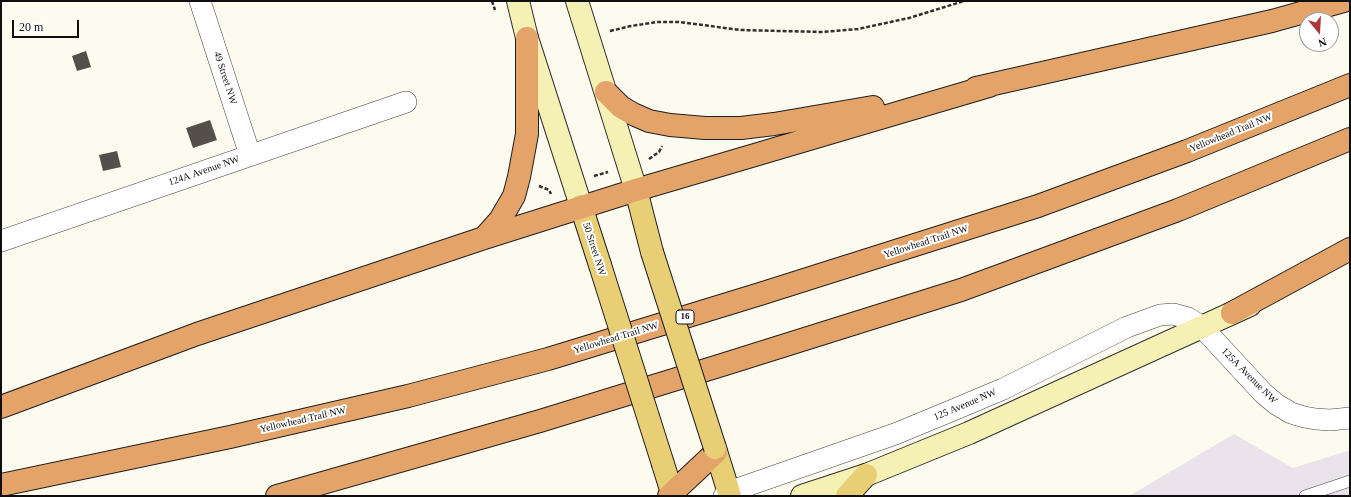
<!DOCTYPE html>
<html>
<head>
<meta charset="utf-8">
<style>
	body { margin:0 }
	#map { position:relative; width:1351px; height:497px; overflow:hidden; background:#fdfbf0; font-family:Georgia,serif }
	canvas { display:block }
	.frame { position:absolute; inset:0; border:2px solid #0e0e0e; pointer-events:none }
	.north { position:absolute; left:1299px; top:12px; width:40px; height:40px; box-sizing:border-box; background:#fff; border:1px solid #9f9f9f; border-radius:50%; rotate:162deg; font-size:11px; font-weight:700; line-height:16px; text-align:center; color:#0e0e0e }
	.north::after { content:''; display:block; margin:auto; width:14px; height:18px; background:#ad3639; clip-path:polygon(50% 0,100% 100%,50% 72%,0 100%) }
	.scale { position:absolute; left:12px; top:20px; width:67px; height:18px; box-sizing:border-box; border:2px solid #0e0e0e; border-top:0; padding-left:5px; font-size:12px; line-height:14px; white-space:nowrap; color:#0e0e0e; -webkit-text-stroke:3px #fff; paint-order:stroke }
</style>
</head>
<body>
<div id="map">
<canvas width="1351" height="497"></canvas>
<div class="frame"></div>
<div class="north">N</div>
<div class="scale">20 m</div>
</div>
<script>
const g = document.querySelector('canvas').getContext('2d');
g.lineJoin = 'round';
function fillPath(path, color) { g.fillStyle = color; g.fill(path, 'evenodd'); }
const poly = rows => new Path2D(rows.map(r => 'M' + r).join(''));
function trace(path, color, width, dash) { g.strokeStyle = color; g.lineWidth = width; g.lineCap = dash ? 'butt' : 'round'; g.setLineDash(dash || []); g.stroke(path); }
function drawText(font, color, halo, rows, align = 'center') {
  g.font = font + ' Georgia,serif'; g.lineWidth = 4; g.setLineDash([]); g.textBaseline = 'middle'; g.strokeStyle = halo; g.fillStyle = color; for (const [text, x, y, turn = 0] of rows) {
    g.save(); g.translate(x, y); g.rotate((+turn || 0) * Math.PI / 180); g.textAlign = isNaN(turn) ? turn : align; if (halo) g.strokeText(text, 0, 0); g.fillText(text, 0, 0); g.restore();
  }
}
const industrial = poly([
	[1234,434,1293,468,1350,450,1350,496,1129,496]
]);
const building = poly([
	[86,51,91,67,77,71,72,56],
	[210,120,217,140,193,148,186,128],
	[117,151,121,167,103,171,99,155]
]);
const path = poly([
	[492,1,495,10],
	[610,31,631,26,657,22,679,22,741,30,822,32,858,29,909,18,964,1],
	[649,159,659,152,662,146],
	[594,176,608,172],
	[539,186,549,190,551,194]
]);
const lane = poly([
	[1305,496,1350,481]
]);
const street = poly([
	[200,1,250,155],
	[1,241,406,102],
	[724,496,729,492,895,434,946,413,1003,389,1127,327,1160,315,1173,314,1188,318,1201,326,1263,393,1276,404,1291,413,1304,417,1316,419,1330,420,1350,418]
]);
const secondary = poly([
	[518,1,527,38,581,206],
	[577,1,636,190],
	[802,496,866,475,969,433,1250,305]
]);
const primary = poly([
	[636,190,652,252],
	[581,206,600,265],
	[715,448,730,496],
	[663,464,673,496],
	[847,496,866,475]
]);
const highway = poly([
	[976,88,1272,21,1344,1],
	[606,92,621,107,633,114,649,121,670,125,705,128,741,128,774,124,873,107],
	[484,238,500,220,514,196,519,177,527,134,527,38],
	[1232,313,1350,249],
	[1,407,197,334,484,238,636,190,989,86],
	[1,485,230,437,408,396,548,359,760,294,1038,206,1187,151,1350,85],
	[277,496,540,421,722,365,961,290,1178,210,1350,139],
	[669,496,716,452]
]);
const primaryBridge = poly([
	[652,252,715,448],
	[600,265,663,464]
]);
const shields = [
	[685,317,18]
];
const shieldNames = [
	["16",685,317]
];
const streetNames = [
	["49 Street NW",225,78,72],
	["Yellowhead Trail NW",1231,133,-22],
	["124A Avenue NW",204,171,-19],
	["Yellowhead Trail NW",926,242,-18],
	["50 Street NW",594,249,72],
	["Yellowhead Trail NW",616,338,-17],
	["125A Avenue NW",1249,376,45],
	["125 Avenue NW",965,405,-23],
	["Yellowhead Trail NW",303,420,-13]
];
fillPath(industrial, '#ebe3eb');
fillPath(building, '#554f4b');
trace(lane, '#414141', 12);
trace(street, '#414141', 22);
trace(secondary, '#303030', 24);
trace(primary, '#1f1f1f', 24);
trace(highway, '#1f1f1f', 24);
trace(path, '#303030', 2.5, [4, 2]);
trace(lane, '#fff', 11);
trace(street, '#fff', 21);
trace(secondary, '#f5f0b3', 22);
trace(primary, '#e8cf75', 22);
trace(highway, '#e3a369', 22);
trace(primaryBridge, '#1f1f1f', 24, []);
trace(primaryBridge, '#e8cf75', 22);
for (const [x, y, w] of shields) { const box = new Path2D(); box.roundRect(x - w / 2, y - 7, w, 14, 3); g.fillStyle = '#fff'; g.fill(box); trace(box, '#0e0e0e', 1); }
drawText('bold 9px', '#0e0e0e', null, shieldNames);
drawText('10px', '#0e0e0e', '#fff', streetNames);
</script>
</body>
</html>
